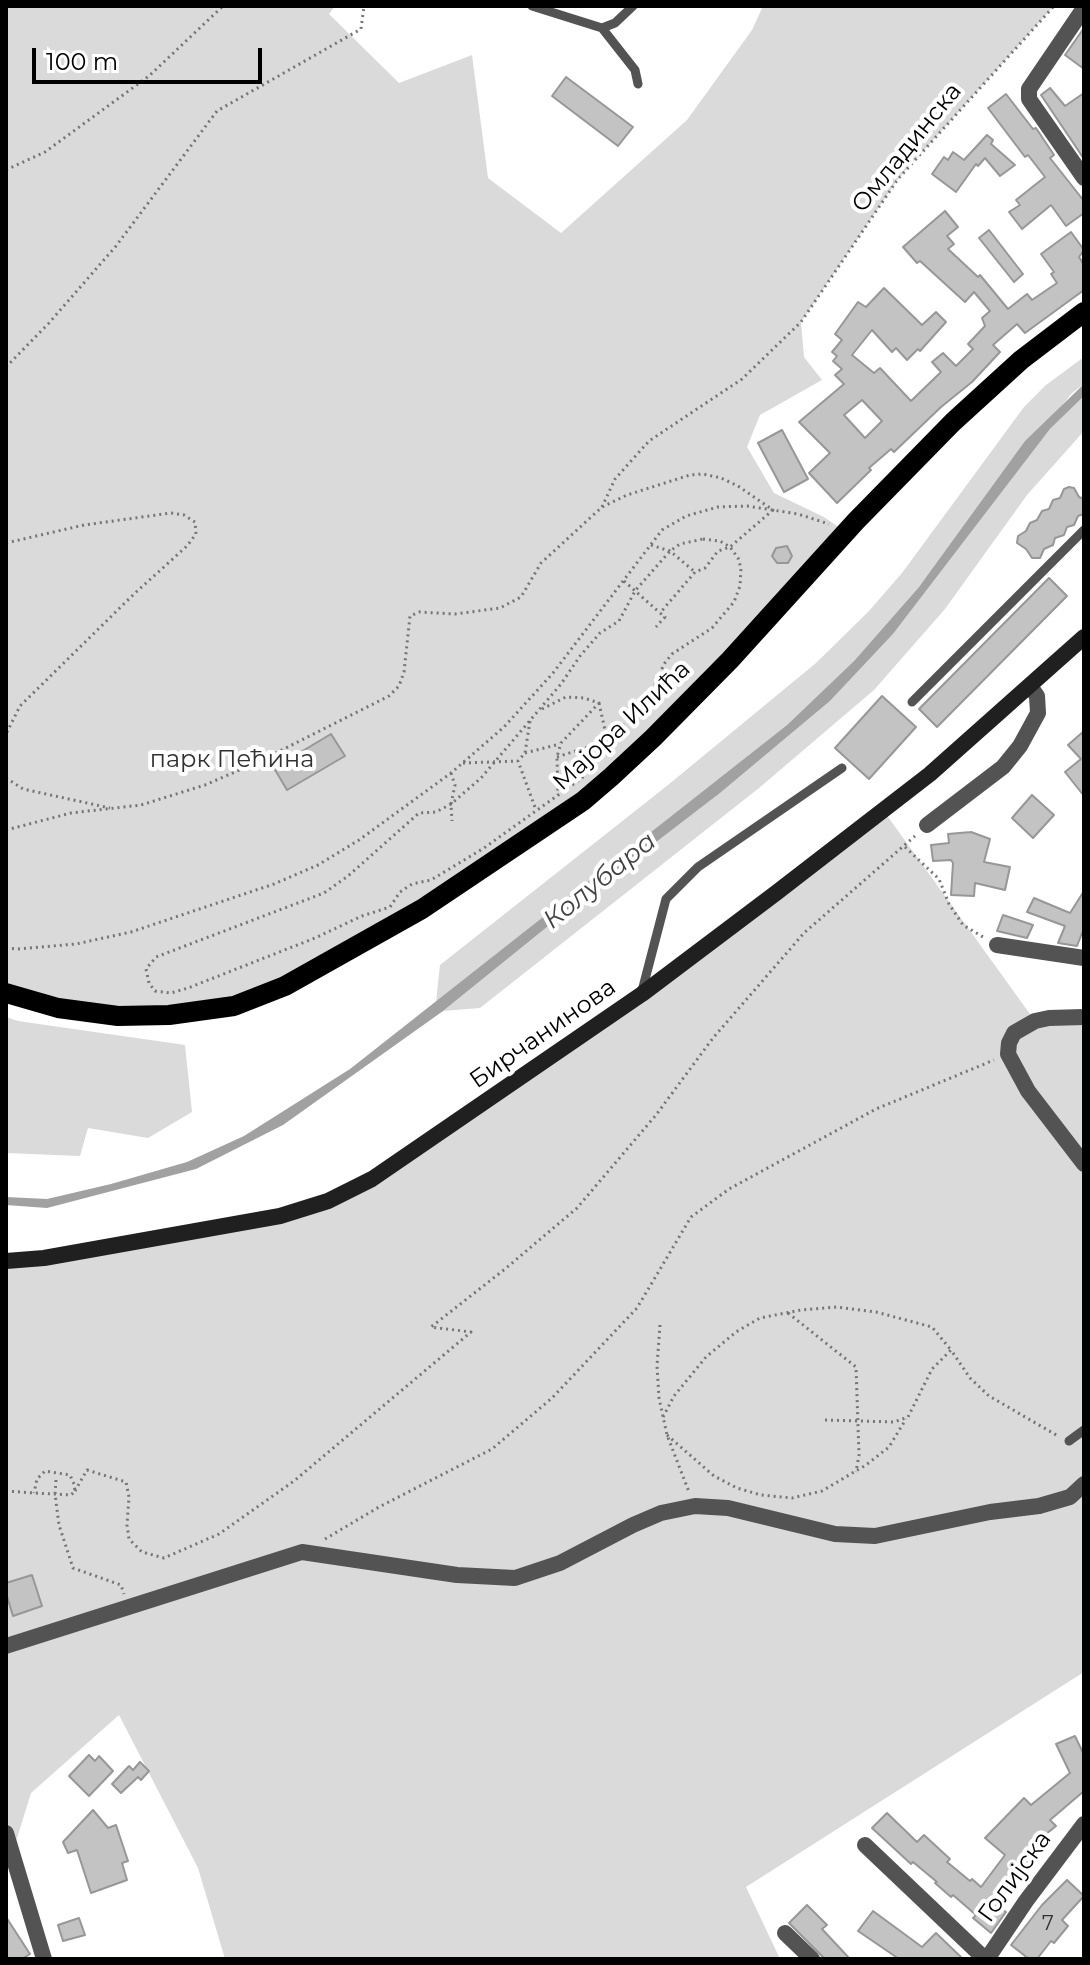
<!DOCTYPE html>
<html>
<head>
<meta charset="utf-8">
<style>
	body { margin:0 }
	#map { position:relative; width:1090px; height:1965px; overflow:hidden; background:#fff; font-family:Montserrat,sans-serif }
	canvas { display:block }
	.frame { position:absolute; inset:0; border:8px solid #000; pointer-events:none }
	.scale { position:absolute; left:32px; top:48px; width:230px; height:36px; box-sizing:border-box; border:4px solid #000; border-top:0; padding-left:10px; font-size:24px; line-height:28px; white-space:nowrap; color:#000; -webkit-text-stroke:6px #fff; paint-order:stroke }
</style>
</head>
<body>
<div id="map">
<canvas width="1090" height="1965"></canvas>
<div class="frame"></div>
<div class="scale">100 m</div>
</div>
<script>
const g = document.querySelector('canvas').getContext('2d');
g.lineJoin = 'round';
function fillPath(path, color) { g.fillStyle = color; g.fill(path, 'evenodd'); }
const poly = rows => new Path2D(rows.map(r => 'M' + r).join(''));
function trace(path, color, width, dash) { g.strokeStyle = color; g.lineWidth = width; g.lineCap = dash ? 'butt' : 'round'; g.setLineDash(dash || []); g.stroke(path); }
function drawText(font, color, halo, rows, align = 'center') {
  g.font = font + ' Montserrat,sans-serif'; g.lineWidth = 8; g.setLineDash([]); g.textBaseline = 'middle'; g.strokeStyle = halo; g.fillStyle = color; for (const [text, x, y, turn = 0] of rows) {
    g.save(); g.translate(x, y); g.rotate((+turn || 0) * Math.PI / 180); g.textAlign = isNaN(turn) ? turn : align; if (halo) g.strokeText(text, 0, 0); g.fillText(text, 0, 0); g.restore();
  }
}
const green = poly([
	[6,6,335,6,329,14,399,83,472,55,488,178,561,233,687,120,752,30,763,6,1054,6,898,179,801,322,804,357,822,380,760,415,747,447,774,493,824,517,846,532,583,801,286,988,146,1015,6,990],
	[1084,357,1084,384,1072,393,919,587,854,661,787,725,436,1002,440,965,668,785,816,663,869,611,902,573,1024,407,1046,385],
	[1084,396,1084,431,1027,495,945,609,874,690,759,788,480,1008,443,1011,573,906,720,793,830,701,893,634,1050,429],
	[883,810,1035,1021,1084,1017,1084,1672,746,1887,780,1959,225,1959,198,1868,119,1715,31,1793,13,1851,6,1833,6,1261,280,1216,372,1179],
	[6,1017,18,1021,185,1045,192,1112,148,1138,88,1128,80,1156,6,1153]
]);
const water = poly([
	[1084,384,1084,396,1050,429,893,634,830,701,720,793,573,906,443,1011,283,1125,196,1169,47,1208,6,1205,6,1197,47,1199,111,1184,187,1162,244,1136,350,1069,787,725,854,661,919,587,1025,441]
]);
const building = poly([
	[1084,28,1084,69,1065,55,1084,28],
	[566,77,633,127,618,146,552,96,566,77],
	[1050,88,1065,106,1084,93,1084,159,1041,95,1050,88],
	[1006,94,1033,129,1036,128,1054,155,1050,158,1084,201,1084,213,1066,226,1051,205,1022,229,1009,212,1020,205,1016,200,1045,177,1028,155,1025,157,988,108,1006,94],
	[987,135,993,140,991,144,1015,165,1000,176,985,158,978,166,976,164,956,192,932,174,944,157,948,160,953,152,964,160,987,135],
	[945,211,958,227,947,236,954,244,948,249,978,277,980,275,1008,309,1027,294,1032,300,1057,283,1051,274,1054,272,1041,254,1071,232,1084,250,1079,257,1084,265,1084,290,1025,333,1017,324,993,345,1000,352,972,382,941,407,894,452,891,449,869,468,871,470,837,503,809,473,830,453,799,422,844,384,835,375,842,369,833,361,837,356,832,352,842,340,835,334,858,302,866,307,884,288,922,325,936,312,946,322,920,351,918,349,907,360,896,348,892,352,872,330,852,355,874,373,880,368,911,401,941,372,932,362,943,353,956,366,973,349,968,344,985,326,982,318,990,311,974,292,965,302,920,261,917,263,903,247,945,211],
	[862,400,882,421,865,438,844,415,862,400],
	[989,230,1023,274,1014,282,979,238,989,230],
	[782,430,808,479,784,492,758,443,782,430],
	[1069,487,1074,488,1079,497,1084,499,1084,514,1078,516,1074,525,1067,527,1064,535,1055,538,1053,545,1044,549,1040,558,1032,558,1026,549,1017,543,1018,536,1026,531,1030,523,1037,520,1042,511,1049,509,1053,500,1060,498,1064,489,1069,487],
	[787,546,792,556,788,563,777,563,772,556,776,548,787,546],
	[1049,578,1067,596,937,727,919,709,1049,578],
	[882,696,916,727,869,779,835,748,882,696],
	[1084,731,1084,796,1065,772,1081,759,1068,745,1084,731],
	[331,734,345,756,287,790,274,768,331,734],
	[1032,795,1054,815,1033,838,1012,818,1032,795],
	[971,832,990,839,984,862,1010,867,1005,890,975,883,974,896,951,895,953,863,951,860,933,861,931,845,949,843,948,834,971,832],
	[1084,891,1084,928,1077,946,1058,943,1065,926,1027,912,1034,898,1070,913,1084,891],
	[1003,915,1033,925,1027,938,997,931,1003,915],
	[32,1575,42,1606,13,1616,6,1593,6,1583,32,1575],
	[1075,1736,1084,1755,1084,1791,1050,1820,1056,1826,1030,1847,1038,1853,1017,1876,1019,1878,998,1906,1006,1912,991,1933,973,1918,976,1915,953,1895,951,1897,935,1883,937,1882,913,1862,911,1864,872,1828,887,1813,917,1842,924,1835,950,1859,947,1862,970,1881,972,1879,981,1887,1005,1855,985,1838,1024,1798,1031,1805,1070,1773,1056,1744,1075,1736],
	[89,1755,95,1761,99,1756,113,1771,89,1796,69,1776,89,1755],
	[140,1762,149,1771,141,1780,138,1777,121,1793,112,1784,129,1766,133,1770,140,1762],
	[93,1810,108,1828,116,1825,128,1861,122,1863,127,1880,91,1893,77,1850,68,1853,63,1842,93,1810],
	[1067,1880,1084,1896,1062,1920,1068,1926,1054,1943,1051,1941,1037,1959,1029,1959,1011,1945,1042,1905,1067,1880],
	[807,1905,827,1925,822,1929,850,1959,825,1959,789,1923,807,1905],
	[873,1911,922,1947,936,1933,963,1959,899,1959,858,1931,873,1911],
	[6,1917,30,1954,22,1959,9,1959,6,1955,6,1917],
	[79,1918,85,1935,63,1941,58,1925,79,1918]
]);
const path = poly([
	[6,170,45,152,149,76,223,6],
	[6,367,49,323,116,246,217,111,361,29,364,6],
	[602,507,615,479,649,441,742,379,801,322,898,179,1054,6],
	[703,539,720,541,730,547,738,558,741,568,740,586,734,602,712,628,672,654,664,664,643,713,634,721,606,732,593,745,590,766,582,778,484,848,431,880,412,884,400,892,390,907,362,916,315,938,188,988,171,993,155,991,149,983,146,969,156,957,324,893,348,876,419,813,436,812,451,804,481,778,561,684,580,656,600,633,619,621,635,591,670,551,680,544,703,539],
	[6,543,84,525,171,513,184,515,195,522,196,534,187,546,134,594,20,706,6,734],
	[651,545,670,551,695,572],
	[624,581,660,613],
	[599,703,605,730],
	[542,709,566,697,584,698,599,703,561,743,557,757,558,795],
	[530,721,525,753,518,761,536,810],
	[525,753,560,744],
	[557,757,591,746],
	[463,763,518,761],
	[451,773,455,785,451,804,452,821],
	[6,778,23,789,110,808],
	[6,830,71,813,141,805,205,785,258,762,389,696,399,686,404,672,410,616,419,612,455,614,500,608,521,597,541,563,602,507,627,495,690,475,703,474,721,478,738,486,773,510,730,547,718,551,705,568,695,572,660,613,665,617,656,627],
	[905,847,939,879,949,904,963,925,983,937],
	[6,948,17,949,76,944,131,932,274,884,318,865,359,840,451,773,504,727,553,673,662,530,686,516,718,507,747,506,798,514,829,524],
	[788,1313,856,1367,859,1455,856,1472],
	[660,1325,657,1366,659,1398,667,1435,689,1492],
	[663,1417,674,1396,706,1357,736,1332,760,1318,801,1310,837,1307,876,1312,932,1327,951,1350],
	[825,1420,894,1422,908,1417,932,1369,951,1350,970,1378,989,1396,1058,1436],
	[667,1435,714,1476,737,1488,761,1495,792,1498,822,1491,866,1465,889,1447,906,1419],
	[56,1480,55,1494,59,1525,73,1568,121,1585,124,1594],
	[6,1491,34,1493,55,1494,71,1495,75,1491,74,1484,70,1475,45,1471,37,1479,34,1493],
	[75,1491,87,1470,126,1482,129,1497,127,1525,129,1539,142,1552,164,1558,219,1534,294,1481,471,1332,431,1327,505,1269,577,1208,656,1115,713,1038,804,933,915,836],
	[325,1539,379,1507,492,1449,552,1398,637,1308,691,1217,729,1189,876,1109,994,1060]
]);
const service = poly([
	[532,6,602,28,615,23,633,6],
	[602,28,635,70,638,84],
	[912,702,1084,530],
	[642,991,666,899,698,867,842,768],
	[1069,1441,1084,1430]
]);
const minor = poly([
	[1084,8,1029,89,1029,99,1084,178],
	[927,825,1003,767,1020,746,1038,713,1037,696,1030,686],
	[997,945,1084,958],
	[1084,1017,1049,1018,1035,1021,1014,1033,1009,1043,1008,1054,1028,1091,1084,1164],
	[6,1646,302,1552,457,1575,515,1578,560,1563,633,1525,661,1513,695,1506,728,1508,835,1534,875,1536,990,1512,1039,1506,1070,1497,1084,1484],
	[865,1845,985,1959],
	[785,1933,812,1959],
	[987,1959,1026,1901,1084,1824]
]);
const tertiary = poly([
	[6,1833,44,1959]
]);
const secondary = poly([
	[6,1261,44,1258,280,1216,328,1201,372,1179,642,994,776,893,930,774,1084,637]
]);
const primary = poly([
	[6,993,58,1008,118,1016,169,1015,234,1006,285,986,422,909,583,801,611,777,653,738,730,660,856,521,953,422,1021,360,1084,312]
]);
const numberNames = [
	["7",1048,1924]
];
const streetNames = [
	["Омладинска",907,148,-51],
	["Мајора Илића",622,726,-43],
	["Бирчанинова",543,1034,-35],
	["Голијска",1015,1877,-54]
];
const parkNames = [
	["парк Пећина",232,760]
];
const waterNames = [
	["Колубара",600,881,-39]
];
fillPath(green, '#dadada');
fillPath(water, '#a1a1a1');
fillPath(building, '#c3c3c3');
trace(building, '#979797', 2);
trace(path, '#757575', 3, [2, 4]);
trace(service, '#535353', 9);
trace(minor, '#535353', 16);
trace(tertiary, '#535353', 16);
trace(secondary, '#202020', 16);
trace(primary, '#000', 20);
drawText('20px', '#313131', null, numberNames);
drawText('24px', '#000', '#fff', streetNames);
drawText('24px', '#313131', '#fff', parkNames);
drawText('italic 26px', '#424242', '#fff', waterNames);
</script>
</body>
</html>
